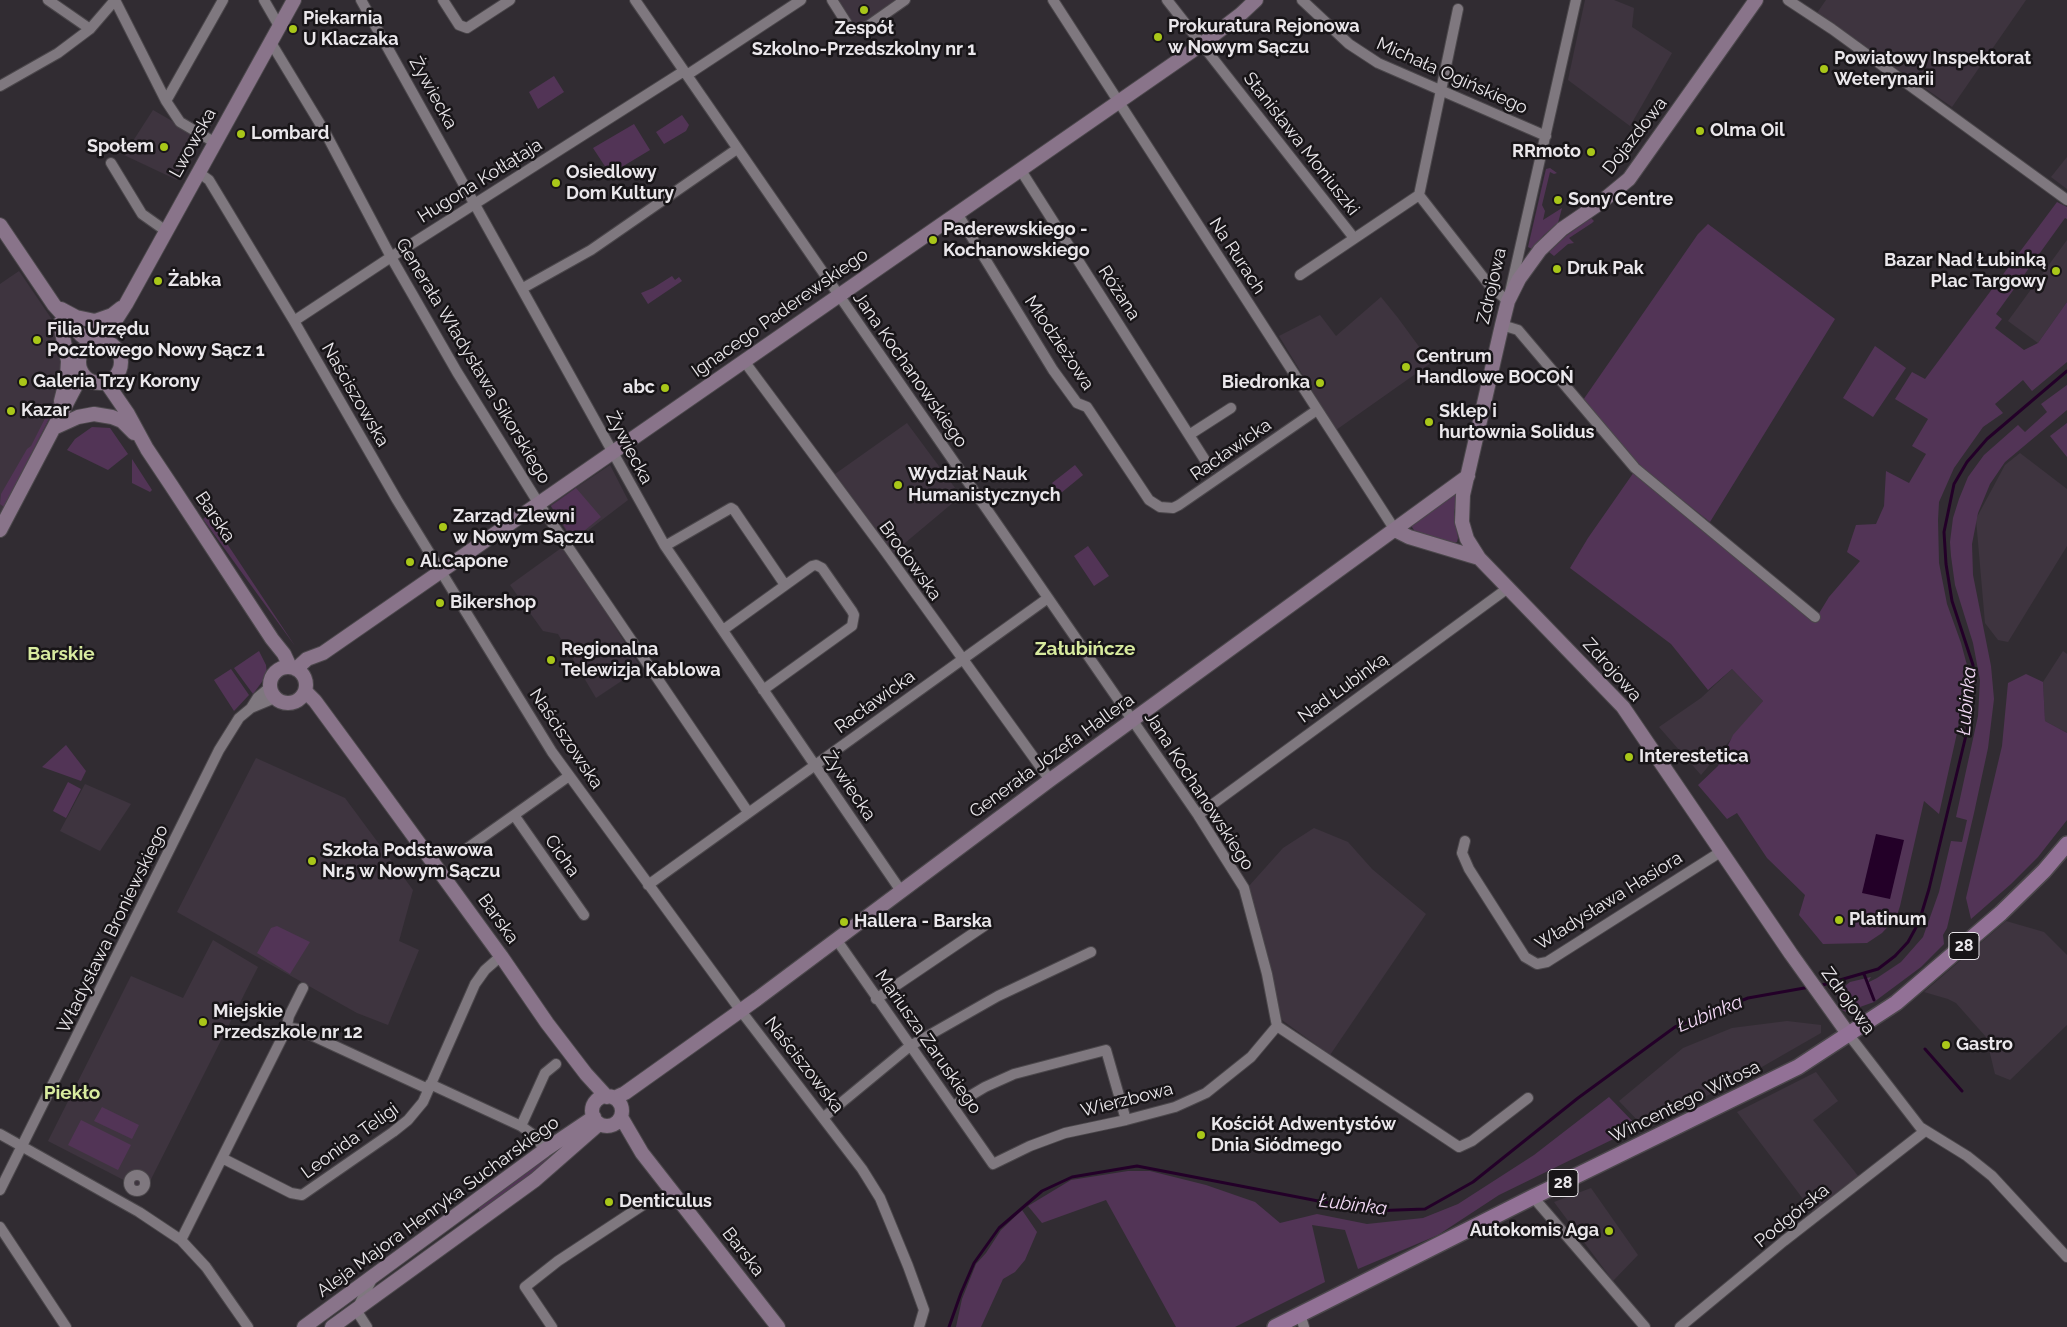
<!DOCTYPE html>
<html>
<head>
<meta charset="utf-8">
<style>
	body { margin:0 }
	canvas { display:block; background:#312c32 }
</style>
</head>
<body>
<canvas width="2067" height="1327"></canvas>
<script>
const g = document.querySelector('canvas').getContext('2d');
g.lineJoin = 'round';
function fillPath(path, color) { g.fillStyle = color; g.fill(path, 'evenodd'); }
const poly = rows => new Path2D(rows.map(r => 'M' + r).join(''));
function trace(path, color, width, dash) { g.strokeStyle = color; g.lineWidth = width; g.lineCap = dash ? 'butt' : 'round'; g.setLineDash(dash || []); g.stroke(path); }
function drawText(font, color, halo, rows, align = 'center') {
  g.font = font + ' Raleway,sans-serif'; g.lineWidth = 5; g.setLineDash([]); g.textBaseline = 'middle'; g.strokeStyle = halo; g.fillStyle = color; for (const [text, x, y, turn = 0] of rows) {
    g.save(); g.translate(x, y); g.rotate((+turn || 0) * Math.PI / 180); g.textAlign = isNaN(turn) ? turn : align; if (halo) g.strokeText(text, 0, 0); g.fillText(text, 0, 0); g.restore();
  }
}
const built = poly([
	[836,0,899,0,865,24,855,25],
	[1585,0,1614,0,1634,8,1632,27,1672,53,1630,126,1568,80],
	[1826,0,2026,0,1952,107,1817,13],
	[153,110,200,137,177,180,124,155],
	[2067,157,2067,189,2051,177],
	[2067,240,2067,302,2038,343,2008,321],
	[19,271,55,324,66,357,62,395,0,518,0,284],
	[1381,297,1398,318,1431,363,1336,430,1279,336,1320,315,1336,336],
	[907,423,961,496,893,553,835,474],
	[2020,453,2067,489,2067,546,2008,642,1998,640,1985,623,1976,519,2005,465],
	[610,465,628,500,573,542,550,505],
	[564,546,641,668,596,698,558,634,543,631,510,585],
	[2063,651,2067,654,2067,733,2045,721,2043,682],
	[1732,669,1763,701,1701,775,1659,727,1701,698],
	[256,758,345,798,413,890,399,941,419,950,388,1025,357,1013,177,912],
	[85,784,131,804,100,851,60,831],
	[1314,828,1348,842,1372,869,1426,914,1330,1055,1282,1020,1249,886,1283,848],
	[2006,921,2044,932,2067,955,2067,1025,2010,1080,1995,1074,1986,1037,1956,1003,1948,999,1924,992],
	[213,940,258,967,145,1191,48,1141,131,976,183,998],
	[1787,1021,1821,1025,1821,1033,1727,1087,1641,1124,1619,1101,1683,1048,1732,1028],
	[1816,1072,1838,1101,1813,1120,1859,1177,1813,1212,1737,1112],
	[1591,1188,1638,1255,1613,1281,1554,1202]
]);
const green = poly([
	[554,76,564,92,538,109,529,92],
	[682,115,689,125,686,131,664,144,656,132],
	[634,124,650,150,610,174,593,148],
	[1550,168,1557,173,1554,174,1550,172,1542,205,1545,211,1543,220,1562,208,1558,223,1544,235,1532,249,1528,247,1546,169],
	[2057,202,2067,207,2067,219,2065,218,1996,314,2002,319,1995,328,2024,350,2038,343,2067,302,2067,362,2032,391,2023,380,1995,404,2003,413,1983,427,1954,468,1939,502,1938,520,1939,563,1947,604,1961,643,1968,669,1957,733,1939,814,1924,801,1900,906,1896,918,1882,933,1867,943,1823,944,1799,915,1805,895,1767,858,1737,813,1727,819,1698,785,1718,766,1733,735,1763,701,1732,669,1708,690,1671,644,1570,568,1588,538,1634,472,1818,615,1829,597,1860,561,1847,552,1856,525,1876,524,1884,506,1886,471,1909,483,1926,454,1912,446,1928,419,1895,399,1912,372,1925,379],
	[1591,218,1594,221,1592,223,1569,238,1574,243,1568,244,1554,256,1549,252,1566,236],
	[1708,224,1835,319,1710,522,1637,464,1581,403,1698,234],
	[672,276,675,280,679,277,682,281,648,304,641,293,653,288],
	[1875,346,1906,368,1873,417,1843,398],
	[2067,385,2067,410,2005,462,1990,484,1978,513,1972,544,1973,575,1991,666,1994,699,1988,748,1974,813,1947,928,1943,935,1944,944,1921,967,1874,1002,1846,1012,1842,1010,1837,996,1839,991,1850,982,1871,977,1867,983,1877,978,1901,962,1923,937,1939,892,1951,841,1962,842,1967,820,1956,817,1978,716,1980,680,1973,643,1955,585,1951,556,1950,542,1953,518,1959,499,1968,477,1984,455,2018,425,2025,432,2047,412,2041,404],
	[58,393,60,397,4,507,0,504,1,494,27,449,31,446],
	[2067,423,2067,457,2050,436],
	[92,427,110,428,128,454,108,470,67,450,75,439],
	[132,459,152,490,150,492,132,483],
	[1075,465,1083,475,1061,493,1052,483],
	[576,488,601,517,573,540,551,506],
	[1455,493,1458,496,1454,512,1458,538,1457,542,1454,543,1415,532,1412,527,1412,523],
	[208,515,295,646,203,519],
	[1088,546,1109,576,1094,586,1074,556],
	[259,651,266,665,267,675,253,694,234,668],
	[231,669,249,695,234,711,214,680],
	[2026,674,2043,682,2045,721,2067,733,2067,820,2038,857,2011,884,1971,919,1966,898,2002,746,2008,683],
	[66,745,86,771,81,781,42,767],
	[68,782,81,789,66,818,53,811],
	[277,926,310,942,290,974,257,953,271,928],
	[1609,1097,1638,1127,1499,1195,1438,1235,1358,1269,1345,1230,1312,1225,1325,1282,1235,1327,1176,1327,1106,1200,1042,1223,1028,1206,1071,1180,1128,1171,1150,1171,1206,1185,1255,1202,1280,1223,1317,1214,1367,1224,1423,1218,1458,1204,1534,1155],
	[102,1107,139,1125,132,1139,94,1121],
	[81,1120,131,1145,118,1170,68,1145],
	[582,1135,482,1213,477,1207,552,1152],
	[1022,1210,1037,1232,1025,1260,1015,1272,1003,1279,981,1327,956,1327,962,1299,976,1264,986,1253,1001,1230]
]);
const water = poly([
	[1876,834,1904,840,1890,899,1862,893]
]);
const stream = poly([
	[1864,974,1874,1000],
	[1819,986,1878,969,1895,956,1908,942,1919,922,1929,889,1967,731,1973,665,1952,601,1946,564,1944,532,1954,484,1967,462,1987,439,2067,371],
	[1925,1049,1962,1091],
	[949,1327,961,1293,974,1263,999,1228,1042,1191,1072,1177,1137,1166,1370,1211,1425,1209,1473,1182,1578,1098,1675,1027,1748,998,1810,987]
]);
const street = poly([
	[48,0,90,29],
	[115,0,166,101,180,122,214,142],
	[264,0,279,26],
	[361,0,665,546,901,891],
	[443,0,459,25,467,28,510,0],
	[635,0,1198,815,1244,888,1267,974,1277,1026,1459,1147,1472,1141,1528,1098],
	[832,0,851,30,865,28,905,0],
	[1053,0,1395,530],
	[1167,0,1354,238],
	[1302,0,1349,44,1378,63,1546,136],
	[1788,0,1832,29,2067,200],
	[270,41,325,132,391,257,457,372,539,504,748,812],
	[687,75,801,0],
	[0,86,58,53,90,29,115,0],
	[166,101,223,0],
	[111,163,142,214,166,231],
	[1020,169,1189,435,1231,408],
	[198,172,209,180,294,321,397,500,552,752,741,1011,862,1169,880,1198,908,1266,924,1310,919,1327],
	[1419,195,1490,286,1508,301,1576,0],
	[1419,195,1458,9],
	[957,213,1053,370,1077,403,1087,407,1149,500,1160,507,1173,508,1179,505,1317,410],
	[1300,275,1419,195],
	[523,288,591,250,737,149],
	[294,321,391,257,684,71],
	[1502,325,1518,330,1635,468,1815,617],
	[744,361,885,551,1050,780],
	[1189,435,1210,468],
	[665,546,731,508,734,510,785,585],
	[723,630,812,566,816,565,822,568,852,611,854,615,852,626,763,690],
	[251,708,275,698],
	[514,815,584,915],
	[1198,815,1508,588],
	[1465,841,1462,853,1469,869,1525,957,1537,964,1547,962,1722,851],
	[462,852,569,776],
	[648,885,1048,598],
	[836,939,993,1164,1030,1146,1065,1133,1126,1120,1175,1107,1206,1093,1251,1057,1277,1026],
	[876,999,984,926],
	[286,1030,289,1016,303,988],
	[1849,1035,1920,1127,1967,1156,1992,1176,2067,1257],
	[430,1084,521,1126,535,1136,545,1150],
	[953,1106,985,1087,1014,1074,1106,1050,1126,1120],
	[824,1117,910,1046,998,996,1091,952],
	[521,1126,545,1073,556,1064],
	[0,1134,139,1212,181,1240,206,1267,248,1327],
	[222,1158,291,1193,302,1195,393,1132,408,1120,423,1102,475,984,485,970,501,956],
	'129 1183a8 8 0 1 1 16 0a8 8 0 1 1-16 0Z',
	[0,1190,219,750,239,718,251,708,258,697,270,687],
	[1533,1197,1645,1327],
	[0,1227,66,1327],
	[181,1240,286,1030,290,1028,298,1029,428,1089],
	[358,1307,373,1277],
	[356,1310,367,1327],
	[1300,1314,1304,1327],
	[552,1327,525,1287,558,1261,643,1205],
	[1680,1327,1784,1241,1925,1131]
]);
const secondary = poly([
	[1756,0,1629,179,1600,203,1562,229,1540,250,1519,279,1508,301,1502,325,1463,495,1462,522,1467,539,1479,558,1623,707,1791,954,1849,1035],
	[0,225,54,305,81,335,90,342],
	[61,309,76,317,95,321,112,315,121,308],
	[60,323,68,361,67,377,61,401],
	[103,340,126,304,294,0],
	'79 362a21 21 0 1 1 42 0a21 21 0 1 1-42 0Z',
	[106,382,128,414,147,449,171,485,272,639,284,654,290,667],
	[56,427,78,417,94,414,112,417,122,421,134,433],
	[0,530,82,374],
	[1395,530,1409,537,1479,558],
	'270 685a18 18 0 1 1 36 0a18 18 0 1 1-36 0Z',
	[296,669,307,659,323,653,1202,44,1241,14,1256,0],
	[305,691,315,701,362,765,501,956,547,1023,586,1074,607,1097],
	'592 1111a15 15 0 1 1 30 0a15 15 0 1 1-30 0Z',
	[614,1098,625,1093,757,999,1050,780,1468,476],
	[621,1117,642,1153,778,1327],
	[304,1327,545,1150,594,1117],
	[332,1327,535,1180,599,1124]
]);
const primary = poly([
	[1275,1327,1533,1197,1798,1067,1896,1003,2001,913,2044,871,2067,844]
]);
const markers = [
	[864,10,5,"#a9c719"],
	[293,29,5,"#a9c719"],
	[1158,37,5,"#a9c719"],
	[1824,69,5,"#a9c719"],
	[1700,131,5,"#a9c719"],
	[241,134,5,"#a9c719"],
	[164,147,5,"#a9c719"],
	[1591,152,5,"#a9c719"],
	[556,183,5,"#a9c719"],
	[1558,200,5,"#a9c719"],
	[933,240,5,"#a9c719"],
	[1557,269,5,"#a9c719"],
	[2056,271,5,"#a9c719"],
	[158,281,5,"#a9c719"],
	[37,340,5,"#a9c719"],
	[1406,367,5,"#a9c719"],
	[23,382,5,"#a9c719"],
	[1320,383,5,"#a9c719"],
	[665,388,5,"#a9c719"],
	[11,411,5,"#a9c719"],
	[1429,422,5,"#a9c719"],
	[898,485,5,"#a9c719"],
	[443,527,5,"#a9c719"],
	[410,562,5,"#a9c719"],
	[440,603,5,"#a9c719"],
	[551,660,5,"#a9c719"],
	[1629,757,5,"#a9c719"],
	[312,861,5,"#a9c719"],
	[1839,920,5,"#a9c719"],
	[844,922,5,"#a9c719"],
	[203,1022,5,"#a9c719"],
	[1946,1045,5,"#a9c719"],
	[1201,1135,5,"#a9c719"],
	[609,1202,5,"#a9c719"],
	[1609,1231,5,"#a9c719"]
];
const shields = [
	[1964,946,30],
	[1563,1183,30]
];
const shieldNames = [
	["28",1964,946],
	["28",1563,1183]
];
const poiNames = [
	["Piekarnia",303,19],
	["U Klaczaka",303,40],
	["Prokuratura Rejonowa",1168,27],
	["w Nowym Sączu",1168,48],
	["Zespół",864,29,"center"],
	["Szkolno-Przedszkolny nr 1",864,50,"center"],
	["Powiatowy Inspektorat",1834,59],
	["Weterynarii",1834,80],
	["Olma Oil",1710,131],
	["Lombard",251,134],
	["Społem",154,147,"right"],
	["RRmoto",1581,152,"right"],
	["Osiedlowy",566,173],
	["Dom Kultury",566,194],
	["Sony Centre",1568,200],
	["Paderewskiego -",943,230],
	["Kochanowskiego",943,251],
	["Bazar Nad Łubinką",2046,261,"right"],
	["Plac Targowy",2046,282,"right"],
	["Druk Pak",1567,269],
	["Żabka",168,281],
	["Filia Urzędu",47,330],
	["Pocztowego Nowy Sącz 1",47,351],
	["Centrum",1416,357],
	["Handlowe BOCOŃ",1416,378],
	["Galeria Trzy Korony",33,382],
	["Biedronka",1310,383,"right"],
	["abc",655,388,"right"],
	["Kazar",21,411],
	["Sklep i",1439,412],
	["hurtownia Solidus",1439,433],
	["Wydział Nauk",908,475],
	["Humanistycznych",908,496],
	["Zarząd Zlewni",453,517],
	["w Nowym Sączu",453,538],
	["Al.Capone",420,562],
	["Bikershop",450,603],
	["Regionalna",561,650],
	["Telewizja Kablowa",561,671],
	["Interestetica",1639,757],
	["Szkoła Podstawowa",322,851],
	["Nr.5 w Nowym Sączu",322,872],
	["Platinum",1849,920],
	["Hallera - Barska",854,922],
	["Miejskie",213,1012],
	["Przedszkole nr 12",213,1033],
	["Gastro",1956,1045],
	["Kościół Adwentystów",1211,1125],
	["Dnia Siódmego",1211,1146],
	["Denticulus",619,1202],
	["Autokomis Aga",1599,1231,"right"]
];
const streetNames = [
	["Michała Ogińskiego",1452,76,24],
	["Żywiecka",433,93,61],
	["Dojazdowa",1635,136,-52],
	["Lwowska",193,143,-61],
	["Stanisława Moniuszki",1301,144,52],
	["Hugona Kołłątaja",480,181,-32],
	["Na Rurach",1237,256,57],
	["Zdrojowa",1492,286,-77],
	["Różana",1119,293,57],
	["Ignacego Paderewskiego",780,313,-35],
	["Młodzieżowa",1059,343,56],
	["Generała Władysława Sikorskiego",473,361,59],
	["Jana Kochanowskiego",910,370,55],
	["Naściszowska",355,395,60],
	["Żywiecka",629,448,62],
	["Racławicka",1231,450,-35],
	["Barska",215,517,56],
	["Brodowska",910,561,54],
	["Zdrojowa",1612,670,48],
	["Nad Łubinką",1343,688,-36],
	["Racławicka",875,702,-36],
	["Naściszowska",566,739,56],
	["Generała Józefa Hallera",1052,756,-36],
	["Żywiecka",849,786,56],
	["Jana Kochanowskiego",1199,791,57],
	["Cicha",562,856,55],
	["Władysława Hasiora",1609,901,-32],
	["Barska",498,919,54],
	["Władysława Broniewskiego",113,929,-64],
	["Zdrojowa",1848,1001,54],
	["Mariusza Zaruskiego",928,1042,55],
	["Naściszowska",804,1065,52],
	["Wierzbowa",1127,1100,-14],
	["Wincentego Witosa",1685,1102,-26],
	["Leonida Teligi",350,1141,-36],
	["Aleja Majora Henryka Sucharskiego",438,1207,-36],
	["Podgórska",1792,1216,-39],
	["Barska",743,1252,52]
];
const neighbourhoodNames = [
	["Załubińcze",1085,649],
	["Barskie",61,654],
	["Piekło",72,1093]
];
const waterNames = [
	["Łubinka",1967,701,-85],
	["Łubinka",1710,1014,-22],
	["Łubinka",1353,1205,7]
];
fillPath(built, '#3e343f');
fillPath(green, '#523456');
fillPath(water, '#230028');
trace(stream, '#230028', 3);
trace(street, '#4b474b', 12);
trace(secondary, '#4b474b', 16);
trace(primary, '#4b474b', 18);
trace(street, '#7f787f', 10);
trace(secondary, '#89748a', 14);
trace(primary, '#927196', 15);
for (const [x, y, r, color] of markers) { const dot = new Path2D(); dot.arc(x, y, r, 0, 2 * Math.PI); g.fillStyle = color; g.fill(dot); trace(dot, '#181518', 2); }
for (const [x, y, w] of shields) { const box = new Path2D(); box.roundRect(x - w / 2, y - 13.5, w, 27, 4); g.fillStyle = '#181518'; g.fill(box); trace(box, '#eae7eb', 1); }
drawText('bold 16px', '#eae7eb', null, shieldNames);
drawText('bold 18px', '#eae7eb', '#181518', poiNames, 'left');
drawText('18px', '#eae7eb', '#181518', streetNames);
drawText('bold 19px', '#d8eb9f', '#181518', neighbourhoodNames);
drawText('italic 19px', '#f3d9f6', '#181518', waterNames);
</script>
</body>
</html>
